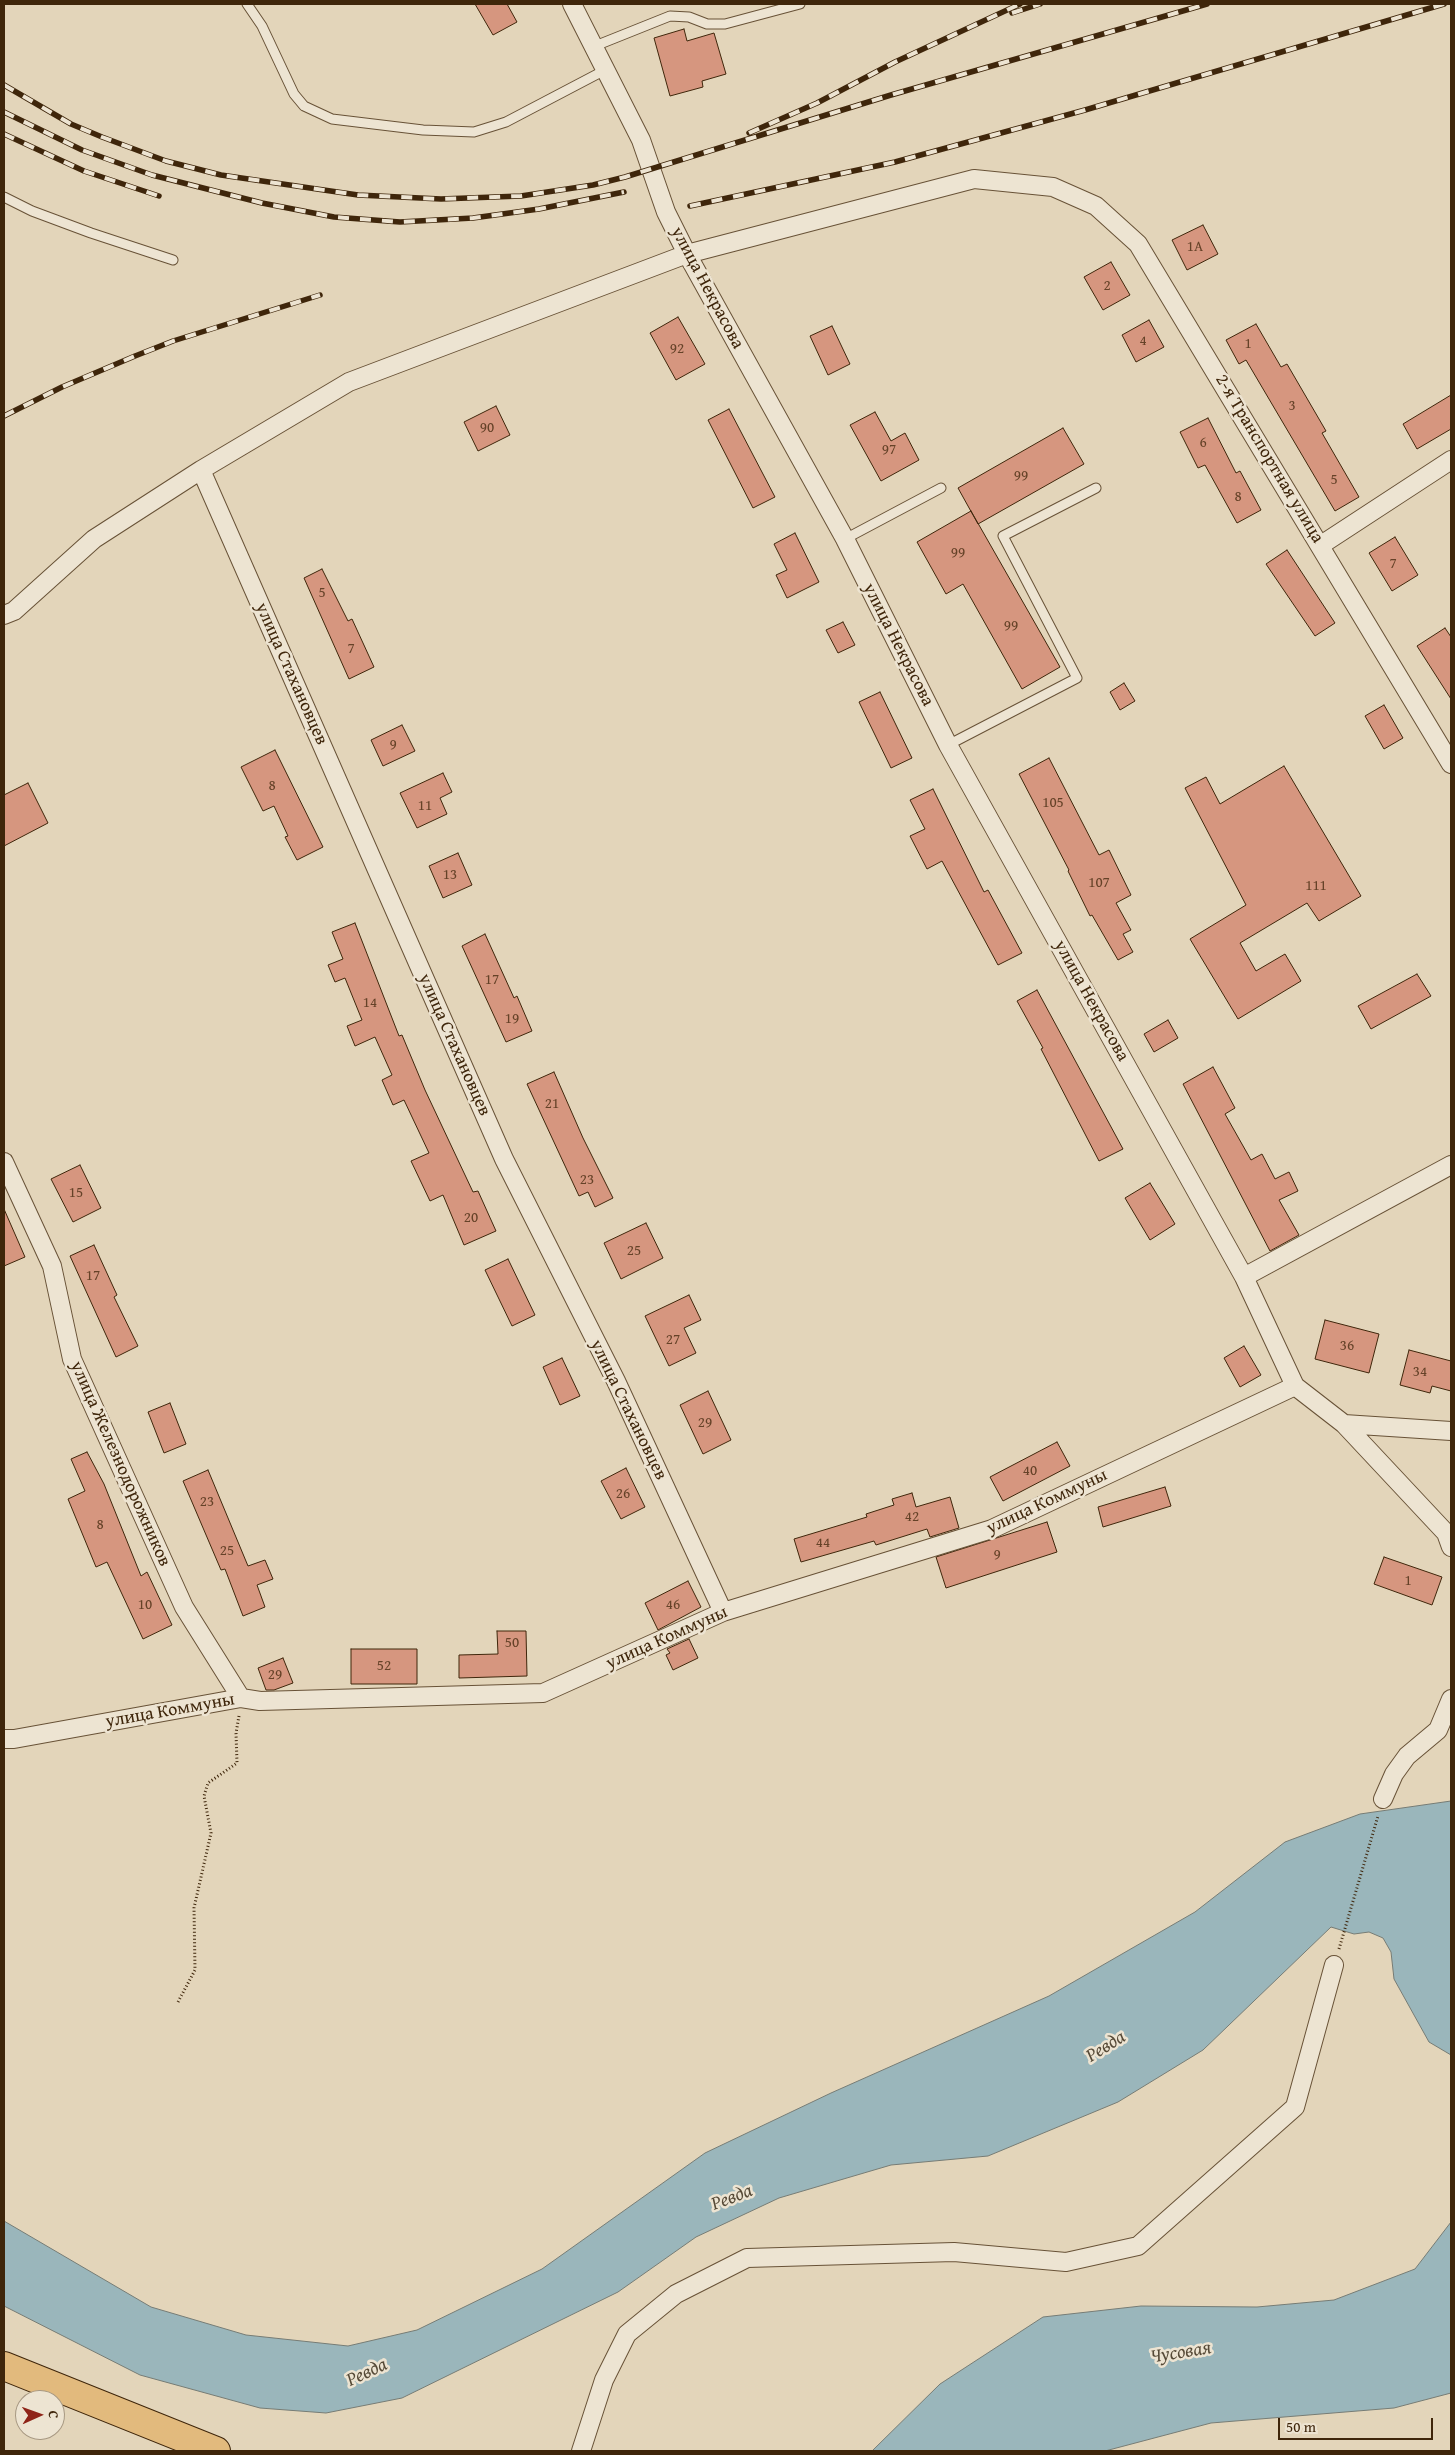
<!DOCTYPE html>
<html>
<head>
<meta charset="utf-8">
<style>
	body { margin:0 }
	#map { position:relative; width:1455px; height:2455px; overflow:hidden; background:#e3d5ba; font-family:"Gentium Book Plus",serif }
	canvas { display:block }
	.frame { position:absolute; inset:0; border:5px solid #3f260b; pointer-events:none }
	.north { position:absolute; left:15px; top:2390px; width:50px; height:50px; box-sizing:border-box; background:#ede4d2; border:1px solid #a79882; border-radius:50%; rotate:88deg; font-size:14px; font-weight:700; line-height:20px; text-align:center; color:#3f260b }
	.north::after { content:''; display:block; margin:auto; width:18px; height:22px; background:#8f2418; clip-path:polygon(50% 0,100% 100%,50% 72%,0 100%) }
	.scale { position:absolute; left:1278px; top:2418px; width:155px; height:22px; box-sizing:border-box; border:2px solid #3f260b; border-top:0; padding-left:6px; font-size:15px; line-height:18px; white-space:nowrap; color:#3f260b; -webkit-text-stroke:4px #ede4d2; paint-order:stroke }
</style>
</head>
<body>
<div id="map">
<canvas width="1455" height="2455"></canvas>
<div class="frame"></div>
<div class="north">С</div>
<div class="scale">50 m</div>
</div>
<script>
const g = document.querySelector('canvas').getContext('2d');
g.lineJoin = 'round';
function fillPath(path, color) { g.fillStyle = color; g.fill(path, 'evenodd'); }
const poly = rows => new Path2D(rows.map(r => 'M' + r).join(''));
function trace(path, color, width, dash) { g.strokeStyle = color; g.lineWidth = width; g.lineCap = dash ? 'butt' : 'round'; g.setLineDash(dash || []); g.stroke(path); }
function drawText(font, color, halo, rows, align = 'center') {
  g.font = font + ' "Gentium Book Plus",serif'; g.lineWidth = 5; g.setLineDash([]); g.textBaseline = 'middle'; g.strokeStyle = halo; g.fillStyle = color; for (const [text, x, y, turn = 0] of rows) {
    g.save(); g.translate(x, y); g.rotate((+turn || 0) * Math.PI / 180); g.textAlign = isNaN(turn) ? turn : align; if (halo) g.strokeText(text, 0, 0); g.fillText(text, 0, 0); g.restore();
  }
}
const water = poly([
	[1451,1801,1451,2055,1429,2042,1394,1979,1391,1952,1383,1938,1369,1932,1354,1934,1331,1927,1203,2050,1118,2102,988,2156,891,2165,779,2198,696,2237,618,2292,402,2398,326,2413,260,2408,140,2375,4,2306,4,2221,151,2307,246,2335,348,2346,417,2330,542,2269,705,2153,831,2093,1049,1996,1195,1912,1285,1842,1360,1814,1451,1801],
	[1451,2222,1451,2393,1394,2408,1211,2423,1105,2451,872,2451,940,2384,1043,2317,1141,2306,1257,2307,1334,2300,1415,2269,1451,2222]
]);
const building = poly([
	[475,4,507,4,517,22,493,35,475,4],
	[684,29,687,41,714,33,726,74,702,81,703,87,670,96,654,38,684,29],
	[1203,225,1218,254,1187,270,1172,240,1203,225],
	[1111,262,1130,295,1103,310,1084,277,1111,262],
	[678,317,705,364,676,380,650,333,678,317],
	[1149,320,1164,347,1136,362,1122,335,1149,320],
	[1256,324,1281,367,1287,364,1326,431,1322,433,1359,497,1335,511,1246,360,1239,364,1226,340,1256,324],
	[832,326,850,364,828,375,810,336,832,326],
	[1451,395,1451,429,1417,449,1403,424,1451,395],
	[496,406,510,435,478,451,464,422,496,406],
	[729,409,775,497,753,508,708,420,729,409],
	[875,412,891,441,905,433,919,460,881,481,850,425,875,412],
	[1208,418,1236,473,1240,471,1261,510,1237,523,1205,465,1198,468,1180,432,1208,418],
	[1063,428,1084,464,978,524,958,488,1063,428],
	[971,511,1060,667,1022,689,963,584,946,594,917,542,971,511],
	[795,533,819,582,787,598,776,575,787,570,774,544,795,533],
	[1395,537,1418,575,1392,591,1369,553,1395,537],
	[1287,550,1335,623,1315,636,1266,564,1287,550],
	[322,569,348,621,352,619,374,667,349,679,304,578,322,569],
	[843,622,855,645,838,653,826,630,843,622],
	[1445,628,1451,637,1451,699,1417,646,1445,628],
	[1124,683,1135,701,1120,710,1110,692,1124,683],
	[880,692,912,758,891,768,859,702,880,692],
	[1384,705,1403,738,1384,749,1365,716,1384,705],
	[402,725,415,751,383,766,371,740,402,725],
	[275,750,323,847,297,860,285,837,288,836,274,806,263,811,241,767,275,750],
	[1049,758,1099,855,1109,850,1131,895,1116,903,1131,930,1123,934,1133,952,1118,960,1092,915,1090,916,1068,871,1069,870,1019,774,1049,758],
	[1284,766,1361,896,1319,921,1307,903,1240,943,1256,971,1285,954,1301,981,1238,1019,1190,939,1246,905,1185,788,1206,777,1220,804,1284,766],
	[443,773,452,792,440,798,447,814,417,828,400,793,443,773],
	[28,783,48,823,4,846,4,795,28,783],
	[933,789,984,892,988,890,1022,953,998,965,942,861,927,869,910,836,925,829,910,800,933,789],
	[458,853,472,885,443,898,429,866,458,853],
	[355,923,399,1036,402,1035,425,1090,473,1192,478,1191,496,1231,464,1245,443,1195,430,1201,411,1161,429,1153,404,1100,393,1105,382,1080,392,1075,375,1037,355,1046,347,1026,362,1020,345,978,335,982,328,965,343,959,332,932,355,923],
	[485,934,514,998,517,996,532,1031,506,1042,462,946,485,934],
	[1417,974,1431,996,1371,1029,1358,1006,1417,974],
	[1037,990,1123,1149,1099,1161,1041,1049,1043,1048,1017,1001,1037,990],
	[1168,1020,1178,1038,1154,1052,1144,1034,1168,1020],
	[1213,1067,1235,1108,1225,1114,1251,1160,1262,1154,1275,1179,1289,1172,1298,1191,1279,1200,1299,1235,1270,1251,1183,1084,1213,1067],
	[554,1072,583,1138,613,1198,595,1207,588,1192,579,1196,527,1084,554,1072],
	[80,1165,101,1208,73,1222,51,1179,80,1165],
	[1150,1183,1175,1224,1150,1240,1125,1198,1150,1183],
	[4,1209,25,1257,4,1266,4,1209],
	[646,1223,663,1258,621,1279,604,1243,646,1223],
	[94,1245,117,1295,114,1297,138,1346,116,1357,70,1256,94,1245],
	[508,1259,535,1315,512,1326,485,1270,508,1259],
	[689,1295,701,1320,684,1328,696,1353,669,1366,645,1316,689,1295],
	[1325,1320,1379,1334,1369,1373,1315,1359,1325,1320],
	[1244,1346,1261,1375,1240,1387,1224,1358,1244,1346],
	[1409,1350,1451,1361,1451,1391,1432,1386,1430,1393,1400,1385,1409,1350],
	[562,1358,580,1396,560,1405,543,1367,562,1358],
	[708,1391,731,1440,703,1454,680,1405,708,1391],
	[170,1403,186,1444,164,1453,148,1412,170,1403],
	[1057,1442,1070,1466,1003,1501,990,1477,1057,1442],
	[87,1452,104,1484,141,1576,147,1572,172,1625,143,1639,107,1562,96,1567,68,1499,85,1491,71,1459,87,1452],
	[626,1468,645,1507,621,1519,601,1481,626,1468],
	[208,1470,248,1566,265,1560,273,1579,257,1585,265,1607,243,1616,225,1569,221,1570,183,1481,208,1470],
	[1165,1487,1171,1506,1103,1527,1098,1507,1165,1487],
	[912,1493,916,1507,950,1497,959,1528,930,1537,927,1529,876,1545,874,1541,801,1562,794,1539,867,1517,866,1514,894,1505,892,1499,912,1493],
	[1047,1522,1057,1552,946,1588,936,1557,1047,1522],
	[1384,1557,1442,1577,1432,1605,1374,1584,1384,1557],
	[688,1581,701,1607,658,1630,645,1603,688,1581],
	[497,1631,526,1631,527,1676,459,1678,459,1655,498,1654,497,1631],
	[689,1639,698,1658,673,1670,666,1655,670,1653,667,1649,689,1639],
	[351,1649,417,1649,417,1684,351,1684,351,1649],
	[283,1658,293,1683,274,1690,266,1690,258,1668,283,1658]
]);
const path = poly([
	[1339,1949,1378,1816],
	[178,2002,195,1970,194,1908,211,1833,204,1796,208,1783,237,1763,236,1733,239,1716]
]);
const service = poly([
	[247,4,262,26,294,94,304,106,332,119,423,130,474,132,506,122,607,69],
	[595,46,670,16,689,17,707,24,725,24,800,4],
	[4,197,32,211,91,233,173,260],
	[845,539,941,488],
	[948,745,1077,678,1003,536,1096,488]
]);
const minor = poly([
	[572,4,641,140,666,212,687,254,845,539,948,745,1244,1277,1295,1386,1344,1424,1451,1431],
	[201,470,504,1159,616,1381,723,1612],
	[1321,545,1451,460],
	[4,615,14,611,94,539,201,470,349,382,687,254,974,179,1053,187,1096,206,1138,244,1451,764],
	[4,1162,52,1266,72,1359,184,1607,241,1698],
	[1244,1277,1451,1165],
	[1344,1424,1446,1533,1451,1547],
	[4,1739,14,1739,241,1698,260,1701,543,1693,723,1612,992,1529,1295,1386],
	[1383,1799,1394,1774,1407,1756,1438,1730,1451,1699],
	[581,2451,604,2380,627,2334,676,2294,747,2258,954,2252,1066,2262,1138,2246,1295,2107,1334,1965]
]);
const primary = poly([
	[4,2366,216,2451]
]);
const rail = poly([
	[1012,13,1040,4],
	[4,85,71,124,102,137,166,161,221,175,358,195,441,199,521,196,593,185,625,177,891,95,1207,4],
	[4,112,82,150,152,175,262,203,334,217,400,222,473,218,539,209,624,192],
	[749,133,817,103,895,62,1020,4],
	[4,134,84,171,159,196],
	[690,206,895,162,1085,110,1444,4],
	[4,416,62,387,135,356,173,341,320,295]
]);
const numberNames = [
	["1А",1195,247],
	["2",1107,286],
	["4",1143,341],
	["1",1248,344],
	["92",677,349],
	["3",1292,406],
	["90",487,428],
	["6",1203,443],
	["97",889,450],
	["99",1021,476],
	["5",1334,480],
	["8",1238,497],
	["99",958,553],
	["7",1393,564],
	["5",322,593],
	["99",1011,626],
	["7",351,649],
	["9",393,745],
	["8",272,786],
	["105",1053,803],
	["11",425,806],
	["13",450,875],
	["107",1099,883],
	["111",1316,886],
	["17",492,980],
	["14",370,1003],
	["19",512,1019],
	["21",552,1104],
	["23",587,1180],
	["15",76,1193],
	["20",471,1218],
	["25",634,1251],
	["17",93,1276],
	["27",673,1340],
	["36",1347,1346],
	["34",1420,1372],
	["29",705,1423],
	["40",1030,1471],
	["26",623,1494],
	["23",207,1502],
	["42",912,1517],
	["8",100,1525],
	["44",823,1543],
	["25",227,1551],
	["9",997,1555],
	["1",1408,1581],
	["10",145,1605],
	["46",673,1605],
	["50",512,1643],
	["52",384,1666],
	["29",275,1675]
];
const streetNames = [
	["улица Некрасова",707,288,62],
	["2-я Транспортная улица",1269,459,59],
	["улица Некрасова",898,645,63],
	["улица Стахановцев",291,674,66],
	["улица Некрасова",1091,1001,61],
	["улица Стахановцев",454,1045,66],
	["улица Стахановцев",628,1410,64],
	["улица Железнодорожников",120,1464,66],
	["улица Коммуны",1047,1502,-25],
	["улица Коммуны",667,1638,-24],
	["улица Коммуны",170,1711,-10]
];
const waterNames = [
	["Ревда",1106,2047,-32],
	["Ревда",732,2198,-21],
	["Чусовая",1181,2353,-9],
	["Ревда",367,2373,-25]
];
fillPath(water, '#9ab6bb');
trace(water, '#767c75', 1);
fillPath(building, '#d6967f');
trace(building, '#3f260b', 1);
trace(service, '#685237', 11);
trace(minor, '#685237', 20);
trace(primary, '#3f260b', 30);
trace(path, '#3f260b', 3, [1, 2.5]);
trace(service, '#ede4d2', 9);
trace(minor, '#ede4d2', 18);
trace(primary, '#e2ba7d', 28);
trace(rail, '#3f260b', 5.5);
trace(rail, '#ede4d2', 4, [11]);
drawText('15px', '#654228', null, numberNames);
drawText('18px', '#3f260b', '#ede4d2', streetNames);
drawText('italic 19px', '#564a37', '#ede4d2', waterNames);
</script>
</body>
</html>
